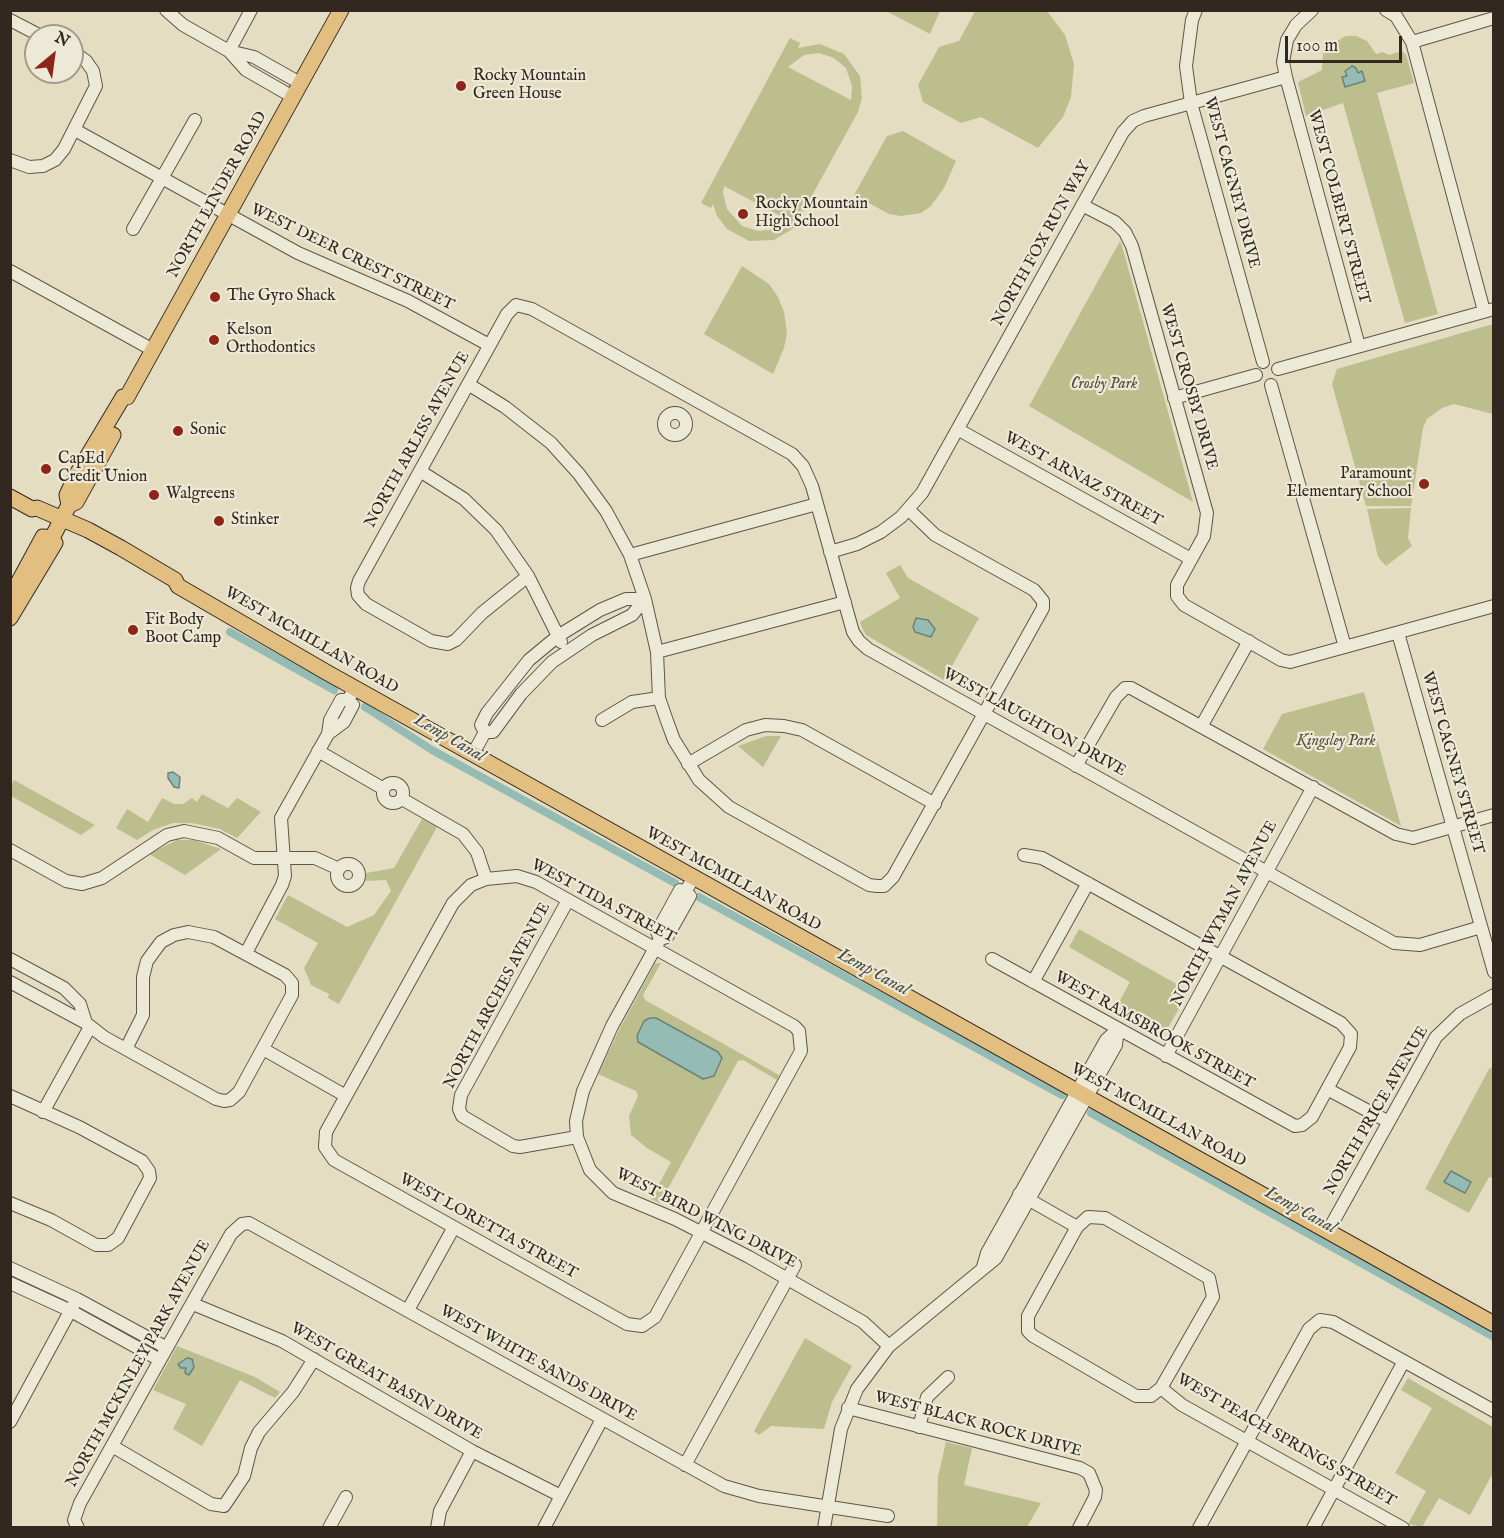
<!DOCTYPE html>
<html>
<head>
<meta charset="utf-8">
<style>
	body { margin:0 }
	#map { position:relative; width:1504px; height:1538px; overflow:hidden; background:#e4ddc2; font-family:"IM FELL English",serif }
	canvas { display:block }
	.frame { position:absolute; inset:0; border:12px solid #322820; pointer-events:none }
	.north { position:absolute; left:24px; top:24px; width:60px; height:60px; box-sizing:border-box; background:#ede9d7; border:2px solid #a29c8e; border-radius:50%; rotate:29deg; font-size:16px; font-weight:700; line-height:24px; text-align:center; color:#322820 }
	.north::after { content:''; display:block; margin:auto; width:21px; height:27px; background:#8f2418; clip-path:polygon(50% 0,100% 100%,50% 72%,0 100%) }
	.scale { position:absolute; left:1285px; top:36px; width:117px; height:27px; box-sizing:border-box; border:3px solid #322820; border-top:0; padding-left:8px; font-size:18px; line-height:21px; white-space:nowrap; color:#322820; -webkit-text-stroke:4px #ede9d7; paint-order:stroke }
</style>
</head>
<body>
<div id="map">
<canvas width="1504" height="1538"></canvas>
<div class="frame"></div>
<div class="north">N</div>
<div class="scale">100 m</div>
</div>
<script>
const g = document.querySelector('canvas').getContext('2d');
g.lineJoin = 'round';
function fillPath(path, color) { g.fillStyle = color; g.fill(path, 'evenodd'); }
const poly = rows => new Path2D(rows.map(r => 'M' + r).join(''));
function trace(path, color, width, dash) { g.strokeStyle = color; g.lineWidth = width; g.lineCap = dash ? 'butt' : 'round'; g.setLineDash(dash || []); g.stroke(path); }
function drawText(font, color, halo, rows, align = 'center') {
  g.font = font + ' "IM FELL English",serif'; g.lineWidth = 4.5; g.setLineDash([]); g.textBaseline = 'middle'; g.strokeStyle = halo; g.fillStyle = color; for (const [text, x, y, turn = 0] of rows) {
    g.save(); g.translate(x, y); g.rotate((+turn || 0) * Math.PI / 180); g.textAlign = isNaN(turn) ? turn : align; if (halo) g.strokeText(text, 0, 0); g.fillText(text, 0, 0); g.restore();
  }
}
const green = poly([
	[886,11,940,11,930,34],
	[975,11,1047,11,1065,35,1074,64,1071,97,1063,117,1038,148,981,117,961,123,923,102,918,85,939,47,959,41],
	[1346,36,1356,36,1367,41,1376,54,1383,52,1389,55,1402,51,1406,55,1414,83,1377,93,1438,314,1405,323,1343,103,1306,116,1298,82,1322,70,1323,54,1328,46],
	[790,38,800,43,798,48,820,44,844,54,860,76,862,98,858,112,794,228,774,240,749,241,727,229,717,216,713,204,711,208,701,203],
	[819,53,834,58,846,68,852,86,851,100,788,67,804,55],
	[724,186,786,219,787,220,769,230,759,231,742,226,727,209,723,193],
	[903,131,956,161,944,188,931,206,921,213,901,216,889,214,854,195,887,136],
	[1120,241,1122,246,1193,502,1029,406],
	[742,266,769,284,778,297,784,312,787,333,784,348,773,374,704,334],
	[1493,324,1493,414,1454,404,1442,408,1427,419,1423,428,1411,506,1366,506,1332,384,1337,369],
	[1411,508,1408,538,1412,546,1386,566,1378,557,1367,509],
	[900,565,908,578,979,618,944,680,866,635,863,630,860,622,900,598,886,573],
	[1364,692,1401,826,1263,749,1282,714],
	[766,736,781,736,763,767,738,746],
	[14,780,95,825,81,835,11,796,11,786],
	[202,794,228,808,237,798,261,812,237,838,220,829,192,823,173,823,153,830,137,840,116,828,127,809,148,822,162,798,174,804,183,804,192,798,197,802],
	[422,819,437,827,339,1004,328,998,329,994,311,985,304,968,318,943,275,919,288,895,347,927,374,915,391,891,386,880,366,881,366,873,394,868],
	[177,840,194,840,221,849,185,875,149,854],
	[1079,929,1189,991,1161,1040,1113,1013,1130,982,1069,947],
	[659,963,661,963,643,995,645,1000,779,1075,777,1080,743,1060,738,1061,660,1203,651,1199,671,1162,647,1148,631,1135,629,1116,638,1096,636,1091,598,1074,620,1028,655,964],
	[1493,1067,1493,1178,1489,1177,1469,1213,1425,1189,1489,1069],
	[805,1338,852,1366,832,1402,824,1429,771,1426,759,1435,754,1431],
	[177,1346,255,1377,280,1392,275,1398,240,1380,202,1446,173,1429,186,1404,153,1390],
	[1408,1378,1493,1427,1493,1473,1470,1515,1439,1498,1422,1527,1408,1524,1426,1491,1395,1473,1432,1408,1401,1390],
	[946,1442,972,1448,964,1485,1041,1503,1027,1527,937,1527,938,1477]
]);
const water = poly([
	[1352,66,1356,68,1358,73,1362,71,1365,81,1345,87,1342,77,1347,76,1345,71,1352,66],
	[916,618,928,620,935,629,931,637,915,632,913,627,916,618],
	[173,772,180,777,179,788,174,787,168,778,168,773,173,772],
	[650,1018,656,1018,718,1052,722,1058,714,1076,703,1079,638,1042,637,1036,644,1021,650,1018],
	[1451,1171,1471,1182,1465,1193,1444,1182,1451,1171],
	[187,1358,192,1359,194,1367,189,1375,185,1373,186,1368,181,1368,178,1364,187,1358]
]);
const canal = poly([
	[230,632,334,690],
	[365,707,432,750,675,883],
	[699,897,1062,1095],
	[1091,1113,1494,1337]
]);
const minor = poly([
	[166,10,183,25,229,51,254,57,300,83],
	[1196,10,1192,20,1186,66,1191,103,1263,362],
	[1386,10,1396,16,1412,42,1484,311],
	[10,20,41,36],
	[1412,42,1494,18],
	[229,51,246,70,293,97],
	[229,51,251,10],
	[1286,77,1359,346],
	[75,130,298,253,408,301,489,345],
	[10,160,29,167,43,166,55,160,64,149,96,86,93,71,86,61,72,51],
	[1082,205,1115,222,1125,232,1132,246,1207,513,1204,536,1177,585,1177,596,1184,605,1281,660,1290,662,1494,606],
	[133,229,195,120],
	[10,271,153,350],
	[1278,369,1494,309],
	[468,384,505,407,551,443,579,474,606,511,630,555,645,599,657,652,659,698,667,721,674,740,699,780,729,807,869,885,877,886,884,886,893,877,1043,608,1043,601,1034,590,935,535,908,509],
	[1271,385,1345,647],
	[1174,398,1256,375],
	'664 424a11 11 0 1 1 22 0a11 11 0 1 1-22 0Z',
	[959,430,1191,559],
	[420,471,464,499,496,530,528,576,561,642],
	[830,552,857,544,881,532,901,517,922,493,1123,132,1133,121,1144,116,1286,77,1283,62,1287,40,1296,25,1312,10],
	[630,555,817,504],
	[528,576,482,613,456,640,448,644,431,641,366,604,358,595,357,588,359,581,507,314,516,305,532,309,792,454,803,466,812,486,853,632,859,641,868,649,1394,943,1420,945,1481,927],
	[1398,633,1494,972],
	[657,652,845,602],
	[602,720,632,702,659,698],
	[1202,725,1249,641],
	[328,734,344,722,353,705,348,700],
	[318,751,384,789],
	[474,752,485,732,481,725,487,713,529,660,558,636,600,610,626,599,645,599,632,615,592,635,552,662,521,694,493,732,485,732],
	[688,764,746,730,765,725,784,726,802,730,935,804],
	[1076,766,1116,697,1125,688,1131,688,1396,834,1413,838,1494,815],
	'383 793a10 10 0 1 1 20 0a10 10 0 1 1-20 0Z',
	[402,799,463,834,477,852,486,879,517,876,536,882,794,1026,799,1031,801,1051,655,1317,642,1326,627,1324,334,1160,325,1147,326,1132,453,903,471,885,486,879],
	[10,850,66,881,82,884,102,878,167,835,184,831,218,838,254,858,315,858,339,869],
	'337 875a11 11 0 1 1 22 0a11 11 0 1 1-22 0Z',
	[685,892,690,896,667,937,660,939,657,932,680,890,685,892,693,879],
	[568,900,461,1095,459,1109,462,1116,513,1146,520,1147,577,1137,590,1170,613,1193,675,1219,749,1257,863,1322,889,1346],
	[246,953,282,885,285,876,281,818,328,734,330,720,341,700,348,700,355,688],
	[10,959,64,988,80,1004,86,1023],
	[992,959,1295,1126,1302,1125,1312,1117,1350,1047,1351,1034,1341,1023,1042,858,1024,855],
	[10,982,86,1023,104,1037,216,1099,224,1101,230,1100,239,1092,292,995,292,983,285,975,214,937,188,932,174,935,161,942,147,961,143,977,143,1015,126,1049],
	[1033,982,1088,883],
	[263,1049,346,1096],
	[1166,1056,1313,787],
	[1327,1089,1389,1122],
	[10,1096,79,1127,142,1161,149,1171,150,1178,118,1238,108,1245,96,1245,51,1220,10,1203],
	[43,1112,90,1027],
	[577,1137,576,1121,583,1091,612,1026,660,939],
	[1019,1194,1077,1227,1088,1217,1105,1218,1209,1278,1213,1297,1161,1388],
	[1077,1227,1028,1316,1028,1331,1033,1336,1136,1396,1151,1396,1161,1388,1182,1405,1403,1528],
	[1328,1231,1436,1037,1460,1014,1494,995],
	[983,1267,987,1253,1106,1040,1118,1029],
	[10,1268,77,1299,167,1348],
	[10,1283,71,1311,160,1360],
	[193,1304,282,1341,472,1451,561,1496],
	[408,1310,454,1227],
	[848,1408,1080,1468,1089,1473,1096,1490,1095,1497,1079,1528],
	[10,1422,74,1304],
	[919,1427,927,1397,948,1377],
	[112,1446,211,1504,224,1506,244,1476,251,1448,259,1432,293,1392,314,1359],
	[685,1465,795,1265],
	[78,1528,74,1520,80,1503,160,1360,231,1234,242,1224,249,1223,724,1486,759,1496,888,1516],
	[329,1528,346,1497],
	[437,1528,440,1511,472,1451],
	[544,1528,602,1419],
	[824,1528,841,1429,857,1389,889,1346,996,1258,1116,1045,1118,1029],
	[1199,1528,1309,1329,1320,1320,1333,1322,1494,1411],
	[1313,1528,1404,1361]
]);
const major = poly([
	[10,497,32,509,37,508,88,530,121,548,175,580,178,586,326,672,1494,1324],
	[69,505,76,502,113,435],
	[10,598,43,537,52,538],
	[10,618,55,543,52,538,69,505,67,495,77,474,123,397,127,397,341,10]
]);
const markers = [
	[461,86,6,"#8f2418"],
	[743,214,6,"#8f2418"],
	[215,297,6,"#8f2418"],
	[214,340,6,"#8f2418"],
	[178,431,6,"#8f2418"],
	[46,469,6,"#8f2418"],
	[1424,484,6,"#8f2418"],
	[154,495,6,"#8f2418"],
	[219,521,6,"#8f2418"],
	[133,630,6,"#8f2418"]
];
const poiNames = [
	["Rocky Mountain",473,77],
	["Green House",473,95],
	["Rocky Mountain",755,205],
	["High School",755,223],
	["The Gyro Shack",227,297],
	["Kelson",226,331],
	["Orthodontics",226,349],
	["Sonic",190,431],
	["CapEd",58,460],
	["Credit Union",58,478],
	["Paramount",1412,475,"right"],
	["Elementary School",1412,493,"right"],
	["Walgreens",166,495],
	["Stinker",231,521],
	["Fit Body",145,621],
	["Boot Camp",145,639]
];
const streetNames = [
	["WEST CAGNEY DRIVE",1231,183,75],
	["NORTH LINDER ROAD",218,195,-61],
	["WEST COLBERT STREET",1338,207,75],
	["NORTH FOX RUN WAY",1042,244,-61],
	["WEST DEER CREST STREET",352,258,26],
	["WEST CROSBY DRIVE",1188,387,74],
	["NORTH ARLISS AVENUE",418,440,-61],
	["WEST ARNAZ STREET",1083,480,29],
	["WEST MCMILLAN ROAD",311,641,30],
	["WEST LAUGHTON DRIVE",1034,723,29],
	["WEST CAGNEY STREET",1452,763,74],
	["WEST MCMILLAN ROAD",733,880,29],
	["WEST TIDA STREET",603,902,28],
	["NORTH WYMAN AVENUE",1225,914,-62],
	["NORTH ARCHES AVENUE",498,996,-62],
	["WEST RAMSBROOK STREET",1154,1031,29],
	["NORTH PRICE AVENUE",1377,1111,-60],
	["WEST MCMILLAN ROAD",1158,1116,29],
	["WEST BIRD WING DRIVE",706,1219,27],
	["WEST LORETTA STREET",488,1227,29],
	["NORTH MCKINLEY PARK AVENUE",139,1364,-61],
	["WEST WHITE SANDS DRIVE",538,1364,29],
	["WEST GREAT BASIN DRIVE",386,1382,30],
	["WEST BLACK ROCK DRIVE",978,1425,15],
	["WEST PEACH SPRINGS STREET",1286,1441,30]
];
const parkNames = [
	["Crosby Park",1104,385],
	["Kingsley Park",1336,742]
];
const waterNames = [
	["Lemp Canal",449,739,30],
	["Lemp Canal",873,973,29],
	["Lemp Canal",1300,1211,29]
];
fillPath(green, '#bcbe8e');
fillPath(water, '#95bcb4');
trace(water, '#6d8179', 1.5);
trace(canal, '#95bcb4', 8);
trace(minor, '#5e5548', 14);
trace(major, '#322820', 17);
trace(minor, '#ede9d7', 12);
trace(major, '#e2be81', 15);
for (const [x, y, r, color] of markers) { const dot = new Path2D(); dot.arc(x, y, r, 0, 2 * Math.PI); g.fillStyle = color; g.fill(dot); trace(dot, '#ede9d7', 2); }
drawText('16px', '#322820', '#ede9d7', poiNames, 'left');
drawText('16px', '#322820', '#ede9d7', streetNames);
drawText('italic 16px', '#544e3c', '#ede9d7', parkNames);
drawText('italic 18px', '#4b4d45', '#ede9d7', waterNames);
</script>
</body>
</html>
